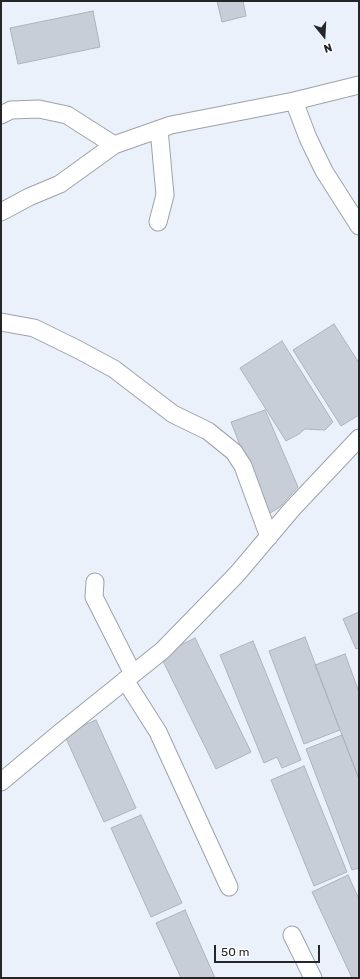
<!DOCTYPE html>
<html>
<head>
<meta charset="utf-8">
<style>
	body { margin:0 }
	#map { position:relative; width:360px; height:979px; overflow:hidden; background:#ebf1fa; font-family:Rubik,sans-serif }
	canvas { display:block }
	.frame { position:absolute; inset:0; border:2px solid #24262a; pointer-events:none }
	.north { position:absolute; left:304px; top:16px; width:40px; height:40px; -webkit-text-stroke:3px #fefefe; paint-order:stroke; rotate:162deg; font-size:11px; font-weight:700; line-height:16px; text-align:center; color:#24262a }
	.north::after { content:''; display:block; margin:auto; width:14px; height:18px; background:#24262a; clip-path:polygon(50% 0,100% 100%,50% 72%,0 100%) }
	.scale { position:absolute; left:214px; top:945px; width:106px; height:18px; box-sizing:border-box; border:2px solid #24262a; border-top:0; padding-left:5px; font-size:12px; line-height:14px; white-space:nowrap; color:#24262a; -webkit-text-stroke:3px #fefefe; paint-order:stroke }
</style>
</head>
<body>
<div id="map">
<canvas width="360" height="979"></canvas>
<div class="frame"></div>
<div class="north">N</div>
<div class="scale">50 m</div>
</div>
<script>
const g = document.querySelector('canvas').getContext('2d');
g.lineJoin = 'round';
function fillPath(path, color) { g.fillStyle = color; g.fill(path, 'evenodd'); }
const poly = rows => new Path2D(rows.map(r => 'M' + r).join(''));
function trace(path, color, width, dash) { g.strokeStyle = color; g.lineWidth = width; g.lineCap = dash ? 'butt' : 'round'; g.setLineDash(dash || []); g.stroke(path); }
const building = poly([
	[217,1,243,1,246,16,222,22,217,1],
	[93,11,100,47,18,64,10,28,93,11],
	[334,324,359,363,359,415,341,426,293,350,334,324],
	[282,341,333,422,325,430,305,429,299,434,286,441,240,368,282,341],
	[265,410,298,487,280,507,267,515,231,422,265,410],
	[359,612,359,648,356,649,343,619,359,612],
	[305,637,340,730,304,744,269,651,305,637],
	[195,638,251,752,216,769,160,655,195,638],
	[253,641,301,760,282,768,277,757,264,763,220,655,253,641],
	[345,654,359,692,359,779,315,665,345,654],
	[96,720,136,808,104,822,64,734,96,720],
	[342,735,359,779,359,868,352,870,306,749,342,735],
	[304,766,347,872,314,886,271,780,304,766],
	[141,815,182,903,151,917,111,828,141,815],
	[348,875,359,899,359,978,352,978,312,892,348,875],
	[185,910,215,978,181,978,156,923,185,910]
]);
const minor = poly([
	[294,101,308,138,324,171,359,226],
	[1,115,11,110,39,109,67,115,114,145],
	[1,212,29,197,60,184,114,145,171,125,294,101,359,85],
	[158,222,165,195,159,129],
	[1,322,34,328,77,349,114,369,173,414,208,431,234,452,243,466,269,537],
	[95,582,94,597,133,674],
	[125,680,158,732,229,887],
	[1,782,62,731,163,650,237,574,292,509,359,438],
	[292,935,313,978]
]);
fillPath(building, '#c8ced7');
trace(building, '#adb3bb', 1);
trace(minor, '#9da2aa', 19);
trace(minor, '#fff', 17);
</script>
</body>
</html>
